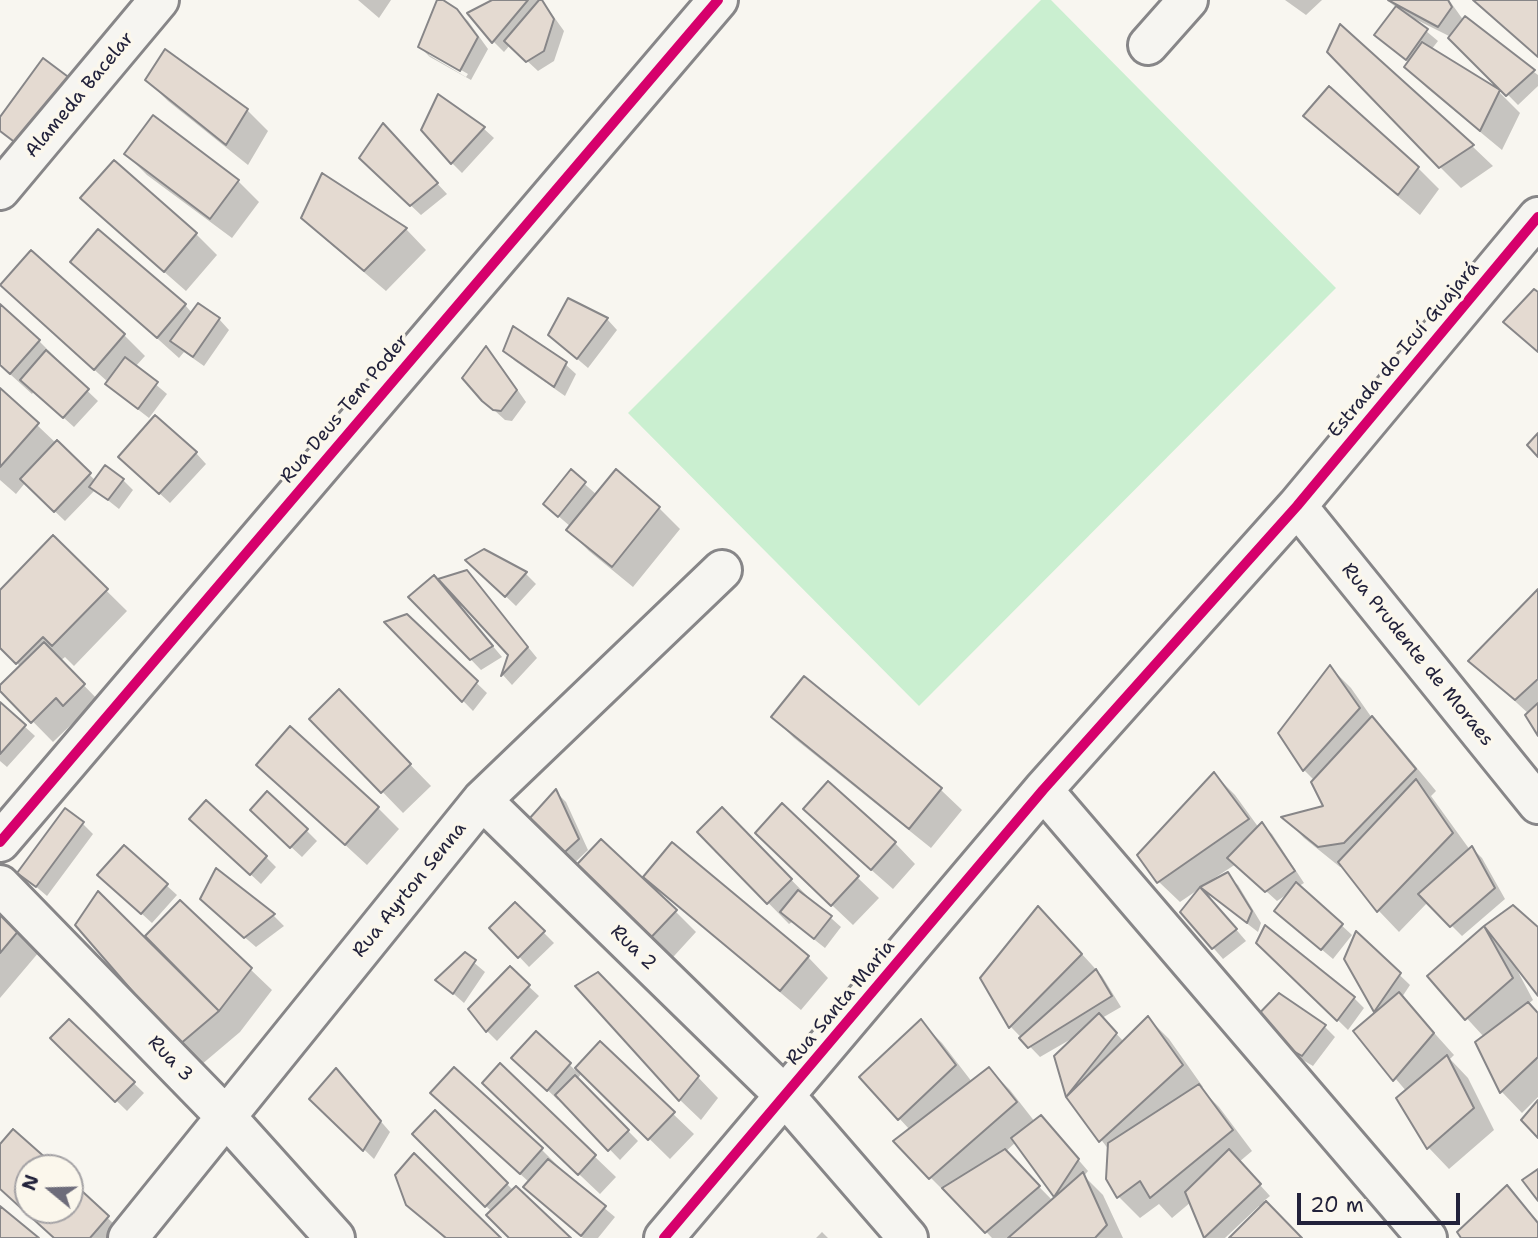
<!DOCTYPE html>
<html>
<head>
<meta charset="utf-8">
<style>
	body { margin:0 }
	#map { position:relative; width:1538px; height:1238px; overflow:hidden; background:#f8f6f0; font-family:"Shantell Sans",sans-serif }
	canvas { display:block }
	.north { position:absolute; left:14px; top:1154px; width:70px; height:70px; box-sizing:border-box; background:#fbf7ec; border:2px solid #a4a2a5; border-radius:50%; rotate:289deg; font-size:19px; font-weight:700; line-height:28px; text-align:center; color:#22223b }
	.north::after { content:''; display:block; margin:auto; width:24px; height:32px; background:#6d6c7a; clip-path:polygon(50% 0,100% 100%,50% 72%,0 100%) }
	.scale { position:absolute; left:1297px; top:1193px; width:163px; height:32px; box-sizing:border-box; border:4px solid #22223b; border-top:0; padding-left:9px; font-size:21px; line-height:24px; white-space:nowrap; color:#22223b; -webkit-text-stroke:5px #fbf7ec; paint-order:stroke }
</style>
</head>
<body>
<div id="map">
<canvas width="1538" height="1238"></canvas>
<div class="north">N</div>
<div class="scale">20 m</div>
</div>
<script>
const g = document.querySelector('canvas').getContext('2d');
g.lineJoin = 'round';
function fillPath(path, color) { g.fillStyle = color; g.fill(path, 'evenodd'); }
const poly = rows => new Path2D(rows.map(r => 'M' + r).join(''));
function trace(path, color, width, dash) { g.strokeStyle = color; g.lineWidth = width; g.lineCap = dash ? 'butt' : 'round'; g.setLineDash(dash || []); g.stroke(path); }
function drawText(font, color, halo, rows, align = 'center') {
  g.font = font + ' "Shantell Sans",sans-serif'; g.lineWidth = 7; g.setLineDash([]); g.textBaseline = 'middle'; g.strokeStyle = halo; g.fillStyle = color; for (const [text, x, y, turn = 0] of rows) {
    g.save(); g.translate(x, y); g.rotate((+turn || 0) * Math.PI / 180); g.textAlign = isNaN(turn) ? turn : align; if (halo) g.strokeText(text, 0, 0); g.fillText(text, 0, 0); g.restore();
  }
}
const green = poly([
	[1041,0,1051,0,1336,288,919,706,628,413]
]);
const shadow = poly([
	[358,0,391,0,379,18],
	[439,0,456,10,468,21,488,49,471,80,430,57,420,47],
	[429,51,468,74,466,77,429,55],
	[496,0,541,0,544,3,564,31,554,61,538,71,510,45,504,52,494,42,470,14],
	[1285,0,1322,0,1306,15],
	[1387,0,1449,0,1464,21,1538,75,1538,86,1518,105,1451,37,1415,19,1414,21,1438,41,1431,50,1499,92,1520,113,1502,150,1427,88,1406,67,1409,63,1376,35,1397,8],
	[1472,0,1538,0,1538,57],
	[147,80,247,110,268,131,248,165,168,101],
	[1306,116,1418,168,1439,189,1420,215,1326,136],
	[483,128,494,138,462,173,452,163],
	[393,136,447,194,421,215,372,169],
	[1472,146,1493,166,1461,188,1440,167],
	[126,154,238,181,259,202,232,238,147,175],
	[303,218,406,229,426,250,386,291,325,239],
	[104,219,196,234,217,255,186,291],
	[72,262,185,305,192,313,219,319,229,330,204,366,184,352,179,358],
	[22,305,124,335,145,356,135,367,167,394,149,418,118,394,108,382],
	[0,306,39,341,60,362,58,363,98,401,74,427,34,391,32,394,0,365],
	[607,319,617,330,588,368,561,345],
	[486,349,496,359,526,402,512,421,505,420,483,400],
	[505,351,565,364,576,374,565,396,515,361],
	[0,390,96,481,123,480,133,490,119,509,95,490,65,521,25,483,16,494,0,480],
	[196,453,206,464,170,503,131,467],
	[571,472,597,495,659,508,680,529,633,587,589,551,568,530,571,527,556,514],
	[53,538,127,611,74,666,65,657,60,661,104,706,85,725,78,718,53,742,0,688,21,667,0,646,0,593],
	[484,551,526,574,536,584,516,606,478,570],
	[467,572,537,658,512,685,503,675,510,655,463,605,460,607,502,657,481,670,411,597,438,581],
	[1538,592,1538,732,1529,714,1471,661],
	[406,616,487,693,473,711,387,623],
	[1330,667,1351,688,1372,718,1393,739,1436,791,1431,796,1470,850,1472,848,1482,858,1505,899,1462,936,1428,902,1399,932,1379,911,1344,866,1340,867,1304,838,1285,818,1326,807,1314,780,1304,770,1280,733],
	[0,704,35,736,7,767,0,761],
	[360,713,431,786,403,813,312,719],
	[773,717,941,790,962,810,931,848,794,738],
	[1214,774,1235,795,1259,828,1262,824,1272,834,1304,883,1299,886,1352,935,1333,959,1276,911,1289,893,1277,901,1236,864,1213,879,1214,881,1227,875,1238,885,1261,923,1258,932,1210,895,1210,899,1246,941,1223,959,1182,912,1199,889,1180,902,1159,882],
	[280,785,378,808,399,829,367,865],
	[556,792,566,802,588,850,567,870,533,840],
	[782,806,879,898,853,925,778,854],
	[722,809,812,901,841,927,825,948,792,922,789,924,699,832],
	[263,821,306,830,317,841,302,857],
	[83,824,93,834,47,896,20,873],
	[202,829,266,857,276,867,261,884],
	[826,830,895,843,915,864,893,889],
	[217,870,274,916,284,926,256,947,212,909],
	[646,877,808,957,828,978,801,1010,667,897],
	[110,885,166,885,177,895,152,923],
	[589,897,675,911,696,932,664,967],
	[180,902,272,990,240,1032,201,1065,180,1044,145,939],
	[0,903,45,945,0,998],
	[515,904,554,943,529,967,492,928],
	[1485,927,1538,930,1538,994,1517,967,1516,968,1533,1000,1528,1004,1538,1014,1538,1097,1522,1113,1502,1092,1477,1042,1484,1037,1429,977],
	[1059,929,1102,976,1121,1007,1102,1018,1124,1042,1148,1018,1169,1039,1203,1087,1201,1089,1219,1107,1252,1151,1239,1162,1270,1196,1264,1201,1301,1238,1232,1238,1262,1208,1259,1206,1225,1238,1205,1238,1191,1202,1172,1218,1159,1204,1140,1218,1119,1197,1108,1179,1109,1150,1068,1096,1056,1056,1078,1035,1040,1057,1011,1027,982,978],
	[1357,934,1410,985,1402,997,1454,1055,1450,1059,1468,1078,1494,1130,1449,1169,1429,1148,1398,1099,1407,1092,1355,1031,1377,1012,1346,959],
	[1258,942,1354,998,1364,1008,1348,1030],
	[465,955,485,972,464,1003,438,980],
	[510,969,539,996,497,1041,487,1031],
	[619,995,718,1098,701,1120,680,1100],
	[1279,995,1325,1027,1335,1037,1313,1066,1260,1035],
	[69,1021,144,1093,127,1111,52,1038],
	[921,1022,942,1043,972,1082,989,1069,1010,1090,1035,1122,1051,1128,1088,1171,1084,1176,1103,1195,1123,1238,992,1238,953,1197,951,1198,930,1177,910,1130,861,1077],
	[1016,1142,1057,1197,1053,1201,1005,1152],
	[536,1033,575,1070,600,1044,694,1134,670,1159,582,1073,577,1079,638,1141,620,1160,560,1098,558,1100,514,1058],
	[500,1066,616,1177,600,1194,505,1104],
	[454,1069,542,1150,563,1171,561,1172,615,1217,598,1238,583,1238,536,1197,529,1182,454,1114],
	[346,1081,390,1132,374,1159,312,1099],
	[435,1113,514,1191,568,1238,511,1238,492,1212,414,1134],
	[0,1147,53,1168,28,1168,28,1210,70,1210,70,1183,129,1238,55,1238,0,1189],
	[1507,1187,1538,1221,1538,1238,1463,1238],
	[408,1204,499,1238,444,1238],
	[822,1232,828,1238,816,1238]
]);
const building = poly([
	[437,0,443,0,457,9,478,37,460,71,418,47,437,0],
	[492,0,528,0,492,43,467,13,492,0],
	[539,0,542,0,554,19,544,51,526,62,504,41,539,0],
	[1388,0,1448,0,1452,7,1438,27,1388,0],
	[1473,0,1538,0,1538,57,1473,0],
	[1396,6,1428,29,1406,60,1374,35,1396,6],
	[1465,16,1535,70,1506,96,1448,38,1465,16],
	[1340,24,1474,145,1439,168,1327,52,1340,24],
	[1422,42,1500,90,1480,131,1404,67,1422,42],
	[165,49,248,109,226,145,145,80,165,49],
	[43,58,71,79,21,147,0,131,0,117,43,58],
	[1329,86,1419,167,1398,195,1303,116,1329,86],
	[438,94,485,127,451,164,421,130,438,94],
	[153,115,239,180,210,219,124,154,153,115],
	[383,123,438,183,410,206,359,158,383,123],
	[114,160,197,233,164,272,80,198,114,160],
	[322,173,407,228,364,271,301,218,322,173],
	[98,229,186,304,157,338,70,262,98,229],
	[31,250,125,334,94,370,0,285,31,250],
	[1534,289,1538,292,1538,352,1503,322,1534,289],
	[568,298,608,318,577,359,548,335,568,298],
	[198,303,220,318,193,357,170,341,198,303],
	[0,304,40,340,10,374,0,365,0,304],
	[513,326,567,362,554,387,503,351,513,326],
	[486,346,517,390,501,411,493,410,482,401,462,378,486,346],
	[46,350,89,389,63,418,20,380,46,350],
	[125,357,158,382,138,409,105,384,125,357],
	[0,388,39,423,0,467,0,388],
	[155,415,197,452,159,494,118,457,155,415],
	[1538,433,1538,457,1527,445,1538,433],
	[57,440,91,473,54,512,20,479,57,440],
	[105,465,124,479,108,500,89,487,105,465],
	[571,469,586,482,558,517,543,504,571,469],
	[616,469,660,507,612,567,566,530,616,469],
	[53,535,108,589,52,646,43,637,16,664,0,648,0,590,53,535],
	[484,549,527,572,505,597,465,560,484,549],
	[467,570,528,647,501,676,508,655,438,579,467,570],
	[434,575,493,646,470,660,408,597,434,575],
	[1538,589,1538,679,1515,700,1468,661,1538,589],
	[407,614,478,681,462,702,384,622,407,614],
	[44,642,85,684,63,706,56,698,31,723,0,691,0,685,44,642],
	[1330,665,1360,708,1303,771,1278,733,1330,665],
	[804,676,942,788,909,829,771,717,804,676],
	[339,689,411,764,381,793,309,719,339,689],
	[0,702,26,725,0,754,0,702],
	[1538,703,1538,736,1525,715,1538,703],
	[1372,716,1416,769,1344,843,1318,847,1281,817,1323,806,1311,782,1372,716],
	[290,726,379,807,345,845,256,765,290,726],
	[1214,772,1249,819,1157,883,1137,855,1214,772],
	[1416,779,1453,833,1377,912,1338,862,1416,779],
	[828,781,896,842,871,870,803,809,828,781],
	[556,789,579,839,555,861,520,829,556,789],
	[267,791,308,829,290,848,250,810,267,791],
	[206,800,267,856,250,875,189,819,206,800],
	[782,803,859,876,831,906,755,833,782,803],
	[722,807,792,879,767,904,697,832,722,807],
	[65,808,84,822,36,887,17,873,65,808],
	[1262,822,1295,871,1265,892,1227,858,1262,822],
	[601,839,677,910,642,947,566,876,601,839],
	[672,842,809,956,780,991,643,877,672,842],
	[124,845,168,884,141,914,97,875,124,845],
	[1472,846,1495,888,1450,927,1418,894,1472,846],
	[216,868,275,914,244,938,200,899,216,868],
	[1228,872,1252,911,1247,923,1200,887,1228,872],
	[1296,882,1343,924,1321,950,1274,911,1296,882],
	[1200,887,1237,929,1212,949,1180,912,1200,887],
	[798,890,832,916,814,939,780,912,798,890],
	[98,891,219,1011,179,1045,75,925,98,891],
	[180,900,252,968,219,1011,145,936,180,900],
	[0,901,25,923,0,953,0,901],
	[515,902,545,931,518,958,489,928,515,902],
	[1513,905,1538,927,1538,996,1484,926,1513,905],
	[1038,906,1082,954,1009,1028,980,978,1038,906],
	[1265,925,1355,997,1337,1021,1256,943,1265,925],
	[1484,926,1513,978,1465,1020,1427,976,1484,926],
	[1356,931,1401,973,1374,1012,1344,959,1356,931],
	[465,952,476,960,453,994,435,980,465,952],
	[510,966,530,985,486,1032,468,1009,510,966],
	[1096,969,1112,996,1028,1048,1019,1038,1096,969],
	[598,972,699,1076,679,1101,575,986,598,972],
	[1399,992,1434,1033,1393,1081,1353,1031,1399,992],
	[1279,993,1326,1025,1302,1056,1248,1025,1279,993],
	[1528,1002,1538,1013,1538,1057,1500,1093,1475,1042,1528,1002],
	[1099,1013,1117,1033,1066,1097,1054,1056,1099,1013],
	[1148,1016,1183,1065,1099,1142,1066,1097,1148,1016],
	[69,1019,135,1082,115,1102,50,1038,69,1019],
	[921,1019,956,1065,898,1120,859,1077,921,1019],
	[536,1031,571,1063,547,1091,511,1058,536,1031],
	[600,1041,675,1112,648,1140,575,1068,600,1041],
	[1447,1055,1474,1108,1427,1149,1396,1098,1447,1055],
	[500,1063,596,1155,578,1175,482,1083,500,1063],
	[454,1067,543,1148,520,1174,430,1093,454,1067],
	[989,1067,1017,1102,929,1179,893,1141,989,1067],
	[336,1068,381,1121,363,1151,309,1099,336,1068],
	[575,1075,629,1130,608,1151,555,1095,575,1075],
	[1199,1084,1233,1130,1150,1198,1140,1181,1117,1198,1106,1179,1108,1143,1199,1084],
	[1538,1100,1538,1138,1521,1120,1538,1100],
	[435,1110,508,1183,485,1207,412,1134,435,1110],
	[1041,1115,1079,1159,1054,1197,1011,1138,1041,1115],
	[13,1129,57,1168,28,1168,28,1210,70,1210,70,1180,109,1216,90,1238,54,1238,0,1189,0,1144,13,1129],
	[1005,1149,1040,1186,985,1233,942,1188,1005,1149],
	[1229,1149,1261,1184,1204,1238,1185,1192,1229,1149],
	[414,1153,501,1238,446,1238,406,1205,395,1175,414,1153],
	[548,1159,606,1206,581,1236,523,1187,548,1159],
	[1538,1169,1538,1201,1522,1180,1538,1169],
	[1083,1172,1107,1225,1095,1238,1008,1238,1083,1172],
	[1507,1185,1538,1223,1538,1238,1461,1238,1457,1232,1507,1185],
	[516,1186,571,1238,509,1238,486,1215,516,1186],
	[1266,1201,1302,1238,1229,1238,1266,1201],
	[0,1206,39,1238,0,1238,0,1206]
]);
const minor = poly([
	[1148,45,1188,0],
	[0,190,159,0],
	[1297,506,1538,804],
	[1043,790,1427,1238],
	[482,800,785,1096,908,1238],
	[0,842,718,0],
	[0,885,227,1118,335,1238],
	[128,1238,482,800,722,570],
	[664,1238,1043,790,1297,506,1538,217]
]);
const cycleway = poly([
	[0,842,718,0],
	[664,1238,1043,790,1297,506,1538,217]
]);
const streetNames = [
	["Alameda Bacelar",80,95,-50],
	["Estrada do Icuí Guajará",1404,350,-50],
	["Rua Deus Tem Poder",345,409,-50],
	["Rua Prudente de Moraes",1417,655,51],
	["Rua Ayrton Senna",410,890,-51],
	["Rua 2",633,948,44],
	["Rua Santa Maria",841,1003,-50],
	["Rua 3",170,1059,46]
];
fillPath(green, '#caefd0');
fillPath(shadow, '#0003');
fillPath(building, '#e4dad1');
trace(building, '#878688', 2);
trace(minor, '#878688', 44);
trace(minor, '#f6f5f1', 38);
trace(cycleway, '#d6006c', 10);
drawText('19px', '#22223b', '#fbf7ec', streetNames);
</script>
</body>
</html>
